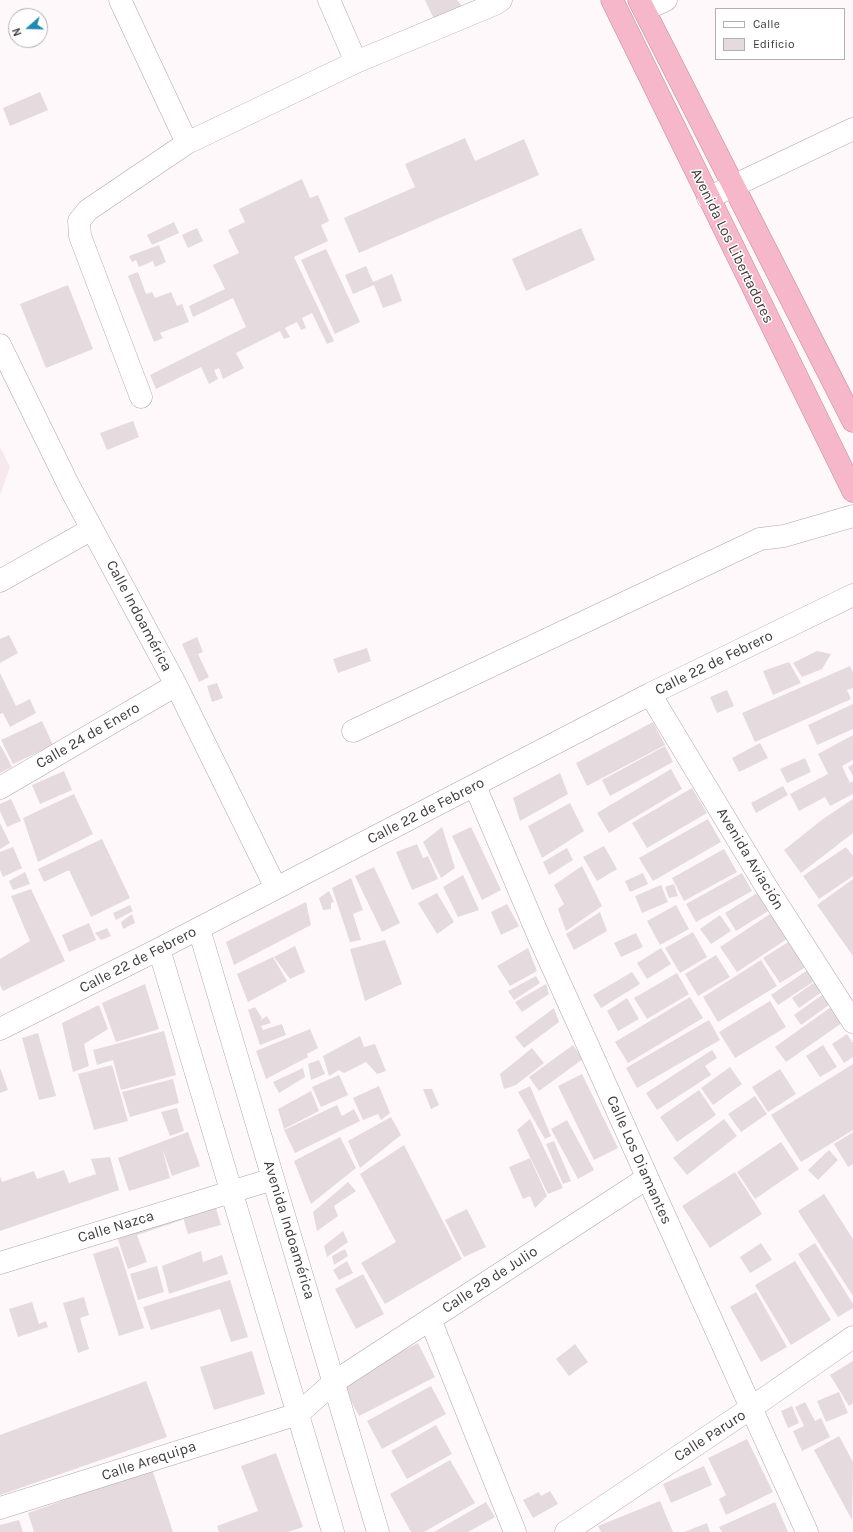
<!DOCTYPE html>
<html>
<head>
<meta charset="utf-8">
<style>
	body { margin:0 }
	#map { position:relative; width:853px; height:1532px; overflow:hidden; background:#fff8fa; font-family:Karla,sans-serif }
	canvas { display:block }
	.legend { position:absolute; left:715px; top:8px; width:130px; height:52px; box-sizing:border-box; background:#fff; border:1px solid #b2b1b1; margin:0; padding:5px 7px; list-style:none; font-size:12px; color:#3f3b3c }
	.legend li { display:flex; align-items:center; gap:8px; height:20px }
	.legend b { width:20px; border:1px solid #b2b1b1 }
	.north { position:absolute; left:8px; top:8px; width:40px; height:40px; box-sizing:border-box; background:#fff; border:1px solid #b2b1b1; border-radius:50%; rotate:250deg; font-size:11px; font-weight:700; line-height:16px; text-align:center; color:#3f3b3c }
	.north::after { content:''; display:block; margin:auto; width:14px; height:18px; background:#1d8ab1; clip-path:polygon(50% 0,100% 100%,50% 72%,0 100%) }
</style>
</head>
<body>
<div id="map">
<canvas width="853" height="1532"></canvas>
<ul class="legend">
<li><b style="height:5px;background:#fff"></b>Calle</li>
<li><b style="height:11px;background:#e5dadd"></b>Edificio</li>
</ul>
<div class="north">N</div>
</div>
<script>
const g = document.querySelector('canvas').getContext('2d');
g.lineJoin = 'round';
function fillPath(path, color) { g.fillStyle = color; g.fill(path, 'evenodd'); }
const poly = rows => new Path2D(rows.map(r => 'M' + r).join(''));
function trace(path, color, width, dash) { g.strokeStyle = color; g.lineWidth = width; g.lineCap = dash ? 'butt' : 'round'; g.setLineDash(dash || []); g.stroke(path); }
function drawText(font, color, halo, rows, align = 'center') {
  g.font = font + ' Karla,sans-serif'; g.lineWidth = 3; g.setLineDash([]); g.textBaseline = 'middle'; g.strokeStyle = halo; g.fillStyle = color; for (const [text, x, y, turn = 0] of rows) {
    g.save(); g.translate(x, y); g.rotate((+turn || 0) * Math.PI / 180); g.textAlign = isNaN(turn) ? turn : align; if (halo) g.strokeText(text, 0, 0); g.fillText(text, 0, 0); g.restore();
  }
}
const built = poly([
	[0,447,10,467,0,495]
]);
const building = poly([
	[425,0,457,0,462,6,434,19],
	[40,92,48,110,10,126,3,108],
	[465,138,475,161,524,139,539,175,359,253,344,218,415,187,405,164],
	[302,179,310,198,318,195,329,221,321,225,328,241,294,257,334,341,327,344,312,313,302,318,306,328,301,330,297,322,285,328,290,337,284,339,280,331,236,353,244,368,223,379,219,368,214,370,218,379,209,384,201,367,156,389,150,375,246,327,233,298,193,317,189,306,225,289,213,265,239,253,228,230,245,222,239,209],
	[174,222,179,233,152,245,147,235],
	[197,228,203,241,188,248,182,235],
	[581,228,595,260,526,291,512,259],
	[159,245,166,262,155,267,153,261,139,267,136,260,132,262,129,256],
	[326,249,360,322,335,334,301,260],
	[366,266,373,282,392,274,402,301,383,308,374,285,353,294,345,275],
	[138,272,146,294,152,292,155,298,171,292,177,306,182,304,189,322,160,333,163,338,154,342,128,276],
	[68,285,93,349,46,368,20,304],
	[133,421,139,437,107,450,100,433],
	[9,635,18,653,0,663,0,639],
	[197,637,203,652,198,654,209,677,199,682,182,644],
	[367,648,371,661,338,673,333,659],
	[817,651,831,654,822,669,802,677,793,663],
	[789,662,801,683,773,695,763,671],
	[850,666,853,673,853,688,847,690,851,699,755,742,742,713],
	[0,673,16,706,30,699,36,713,10,727,3,713,0,714],
	[217,683,223,698,212,702,207,686],
	[727,690,734,706,717,713,710,697],
	[853,704,853,729,817,745,808,725],
	[42,721,53,745,13,764,1,740],
	[653,722,665,745,587,786,576,763],
	[853,735,853,760,842,766,850,783,853,781,853,794,830,806,825,797,799,811,790,794,828,774,818,754],
	[760,743,768,758,739,772,732,758],
	[0,746,1,746,12,767,0,773],
	[665,746,673,762,610,796,602,780],
	[805,758,811,772,787,783,780,769],
	[853,764,853,776,848,767],
	[671,769,682,789,609,833,597,813],
	[64,771,72,790,40,804,32,785],
	[560,773,568,794,520,821,513,798],
	[783,786,788,795,756,813,751,803],
	[692,788,707,813,647,848,632,823],
	[74,794,93,834,38,862,23,818],
	[11,799,21,821,7,827,0,811,0,804],
	[853,799,853,833,801,873,784,850,823,819],
	[570,803,584,831,542,858,528,826],
	[708,819,721,842,653,881,639,858],
	[0,823,10,843,0,849],
	[442,827,455,868,441,878,423,842],
	[471,827,501,890,482,900,452,836],
	[102,839,130,898,91,917,69,870,44,882,38,869],
	[417,844,423,858,428,856,438,879,412,890,396,852],
	[604,846,617,869,597,881,583,857],
	[13,847,22,868,3,877,0,870,0,852],
	[846,847,853,856,853,876,819,899,803,876],
	[567,848,573,860,549,875,543,862],
	[724,849,737,872,684,901,672,878],
	[582,866,602,906,566,931,558,909,564,904,554,885],
	[374,867,400,923,382,932,355,876],
	[25,872,30,884,13,890,9,881],
	[643,873,648,884,630,892,625,881],
	[742,873,752,891,696,922,686,904],
	[463,875,479,910,458,917,443,887],
	[351,878,363,910,353,914,361,940,350,942,332,888],
	[853,879,853,956,817,905],
	[674,884,678,896,669,898,665,887],
	[661,885,668,902,642,913,635,896],
	[31,889,65,961,3,991,0,985,0,959,30,941,11,896],
	[762,890,773,908,736,931,725,913],
	[329,891,334,902,331,903,331,909,323,910,319,898],
	[437,893,454,922,437,934,418,903],
	[306,902,311,925,234,965,226,942],
	[507,904,519,926,501,935,491,912],
	[130,905,133,911,116,920,113,913],
	[676,905,689,929,660,945,647,921],
	[600,912,607,931,574,950,566,934],
	[132,914,135,923,123,929,121,922],
	[770,914,787,939,737,972,720,947],
	[720,915,731,931,711,944,700,929],
	[89,923,96,940,69,952,62,935],
	[107,928,111,936,101,940,95,933],
	[693,932,707,957,680,973,665,948],
	[636,933,643,947,621,957,614,943],
	[793,939,809,965,780,983,763,958],
	[385,940,402,984,365,1001,350,949],
	[295,946,305,972,290,979,274,957],
	[528,948,537,971,510,986,497,966],
	[661,948,671,964,647,979,637,963],
	[716,955,730,977,698,996,685,974],
	[273,957,287,981,248,1002,237,974],
	[761,960,777,986,718,1022,703,997],
	[812,967,819,978,778,1005,771,995],
	[632,972,640,984,601,1008,593,995],
	[677,973,689,994,647,1019,634,998],
	[536,976,540,983,514,1000,508,991],
	[819,979,826,989,799,1008,792,998],
	[145,984,159,1029,116,1042,102,1003],
	[546,984,549,994,522,1012,515,1002],
	[829,990,836,1000,801,1025,794,1015],
	[690,997,703,1018,628,1063,615,1042],
	[627,998,639,1019,618,1031,607,1011],
	[770,1001,786,1027,735,1058,719,1032],
	[838,1002,849,1018,786,1062,775,1047],
	[99,1005,108,1029,84,1044,89,1066,73,1072,62,1023],
	[255,1007,262,1018,260,1021,267,1016,271,1023,261,1026,263,1030,282,1024,286,1035,260,1045,248,1010],
	[554,1008,559,1022,524,1048,515,1037],
	[709,1020,720,1040,637,1088,626,1068],
	[310,1029,318,1048,307,1054,308,1057,266,1079,256,1051],
	[164,1031,176,1075,121,1090,113,1060,97,1065,93,1050],
	[38,1033,56,1096,39,1100,22,1038],
	[847,1034,853,1043,853,1057,844,1063,832,1044],
	[360,1036,364,1047,375,1044,386,1071,377,1074,366,1062,344,1073,339,1070,329,1076,323,1056],
	[573,1045,583,1059,539,1091,529,1077],
	[823,1045,837,1067,820,1077,806,1056],
	[532,1048,544,1063,516,1085,504,1089,500,1074],
	[712,1050,717,1058,705,1066,711,1075,657,1110,646,1093],
	[319,1060,325,1074,311,1080,308,1064],
	[853,1064,853,1130,801,1162,771,1115],
	[112,1065,128,1121,94,1130,78,1074],
	[730,1067,742,1084,713,1105,701,1088],
	[0,1068,8,1090,0,1093],
	[303,1068,305,1077,279,1093,273,1082],
	[780,1069,796,1094,768,1112,752,1087],
	[582,1074,618,1148,594,1160,558,1086],
	[339,1075,348,1095,321,1107,312,1087],
	[173,1079,179,1103,130,1117,122,1092],
	[379,1086,390,1113,381,1120,378,1114,363,1120,353,1098],
	[530,1086,551,1136,545,1139,518,1092],
	[423,1089,432,1089,439,1105,431,1109],
	[699,1090,716,1115,677,1142,660,1117],
	[311,1091,319,1111,284,1129,278,1109],
	[755,1096,767,1114,741,1132,728,1114],
	[337,1105,342,1116,354,1109,360,1121,295,1153,284,1130],
	[177,1108,184,1131,170,1136,161,1112],
	[391,1117,401,1135,360,1168,348,1141],
	[530,1119,563,1188,548,1194,517,1130],
	[724,1119,737,1136,687,1175,673,1158],
	[567,1120,594,1170,578,1179,551,1129],
	[188,1132,200,1166,172,1176,162,1148,170,1178,129,1191,118,1158],
	[853,1132,853,1164,848,1167,834,1144],
	[340,1137,356,1168,311,1204,294,1161],
	[554,1141,571,1181,563,1184,546,1144],
	[781,1142,799,1169,755,1199,737,1172],
	[404,1145,462,1259,385,1304,361,1263,396,1242,360,1174],
	[829,1150,838,1160,818,1180,808,1170],
	[110,1157,119,1190,0,1231,0,1176,2,1182,34,1171,37,1179,64,1170,69,1183,96,1174,91,1159],
	[530,1158,547,1196,535,1208,530,1196,523,1199,509,1167],
	[735,1172,762,1214,710,1248,682,1206],
	[348,1182,356,1191,334,1206,338,1216,317,1231,313,1212],
	[824,1194,853,1239,853,1296,798,1211],
	[214,1201,221,1225,188,1234,181,1211],
	[467,1209,486,1247,464,1257,445,1220],
	[179,1210,182,1220,137,1235,147,1262,128,1269,115,1231],
	[343,1231,348,1242,327,1257,324,1246],
	[761,1243,772,1260,750,1273,740,1257],
	[815,1243,853,1304,853,1308,838,1317,798,1254],
	[118,1246,144,1328,119,1336,93,1254],
	[345,1249,348,1256,334,1265,332,1256],
	[201,1251,203,1262,222,1255,228,1274,169,1294,162,1266],
	[347,1261,353,1273,339,1280,333,1270],
	[795,1261,831,1320,791,1345,755,1285],
	[157,1266,164,1292,138,1300,130,1274],
	[363,1274,384,1314,356,1329,335,1289],
	[230,1280,248,1337,231,1342,220,1309,151,1330,143,1307],
	[756,1292,787,1347,761,1362,730,1307],
	[84,1297,89,1315,80,1318,89,1349,78,1353,63,1303],
	[32,1302,39,1324,46,1321,48,1327,18,1337,9,1309],
	[418,1343,435,1377,359,1416,341,1382],
	[575,1344,588,1362,569,1376,556,1359],
	[252,1351,265,1394,214,1410,200,1367],
	[853,1361,853,1403,849,1406,830,1375],
	[146,1381,167,1437,0,1495,0,1435],
	[431,1386,446,1414,382,1449,367,1421],
	[839,1392,848,1413,826,1422,817,1401],
	[805,1402,815,1421,821,1418,830,1437,802,1451,793,1431,804,1426,795,1407],
	[792,1406,799,1423,788,1428,781,1411],
	[436,1425,452,1454,407,1479,391,1451],
	[839,1436,853,1462,852,1520,814,1450],
	[747,1439,773,1492,726,1515,719,1499,726,1495,708,1458],
	[276,1453,303,1527,288,1532,219,1532,217,1526,258,1511,241,1466],
	[450,1460,475,1503,424,1532,411,1532,390,1494],
	[704,1466,712,1485,671,1503,663,1484],
	[152,1469,173,1532,34,1532,28,1513],
	[550,1491,558,1504,533,1518,523,1500,539,1492,541,1496],
	[660,1501,673,1532,601,1532,598,1526],
	[486,1502,495,1517,468,1532,434,1532],
	[775,1502,788,1532,722,1532,719,1527],
	[19,1520,23,1532,0,1532,0,1525],
	[707,1523,710,1532,684,1532]
]);
const minor = poly([
	[120,0,187,143],
	[329,0,356,62],
	[644,10,666,0],
	[708,198,853,129],
	[0,345,70,488,176,685,276,888],
	[141,397,80,236,79,221,88,210,187,143,356,62,495,4,501,0],
	[0,581,92,529],
	[650,694,767,888,853,1022],
	[353,731,760,539,784,536,853,516],
	[475,786,539,937,807,1532],
	[0,788,176,685],
	[199,929,378,1532],
	[159,949,333,1532],
	[0,1029,159,949,650,694,853,595],
	[0,1263,273,1179],
	[430,1319,515,1532],
	[0,1508,298,1414,334,1382,647,1178],
	[566,1532,751,1408,853,1337]
]);
const highway = poly([
	[612,0,853,491],
	[639,0,853,421]
]);
const streetNames = [
	["Avenida Los Libertadores",732,246,64],
	["Calle Indoamérica",139,616,62],
	["Calle 22 de Febrero",714,663,-26],
	["Calle 24 de Enero",88,736,-30],
	["Calle 22 de Febrero",426,811,-27],
	["Avenida Aviación",750,859,59],
	["Calle 22 de Febrero",138,960,-27],
	["Calle Los Diamantes",639,1160,66],
	["Calle Nazca",116,1227,-17],
	["Avenida Indoamérica",289,1230,73],
	["Calle 29 de Julio",490,1280,-33],
	["Calle Paruro",710,1436,-33],
	["Calle Arequipa",149,1461,-18]
];
fillPath(built, '#f6e8ec');
fillPath(building, '#e5dadd');
trace(minor, '#b0a5a8', 23);
trace(highway, '#b78c99', 23);
trace(minor, '#fff', 22);
trace(highway, '#f7b7cb', 22);
drawText('15px', '#3f3b3c', '#fff', streetNames);
</script>
</body>
</html>
